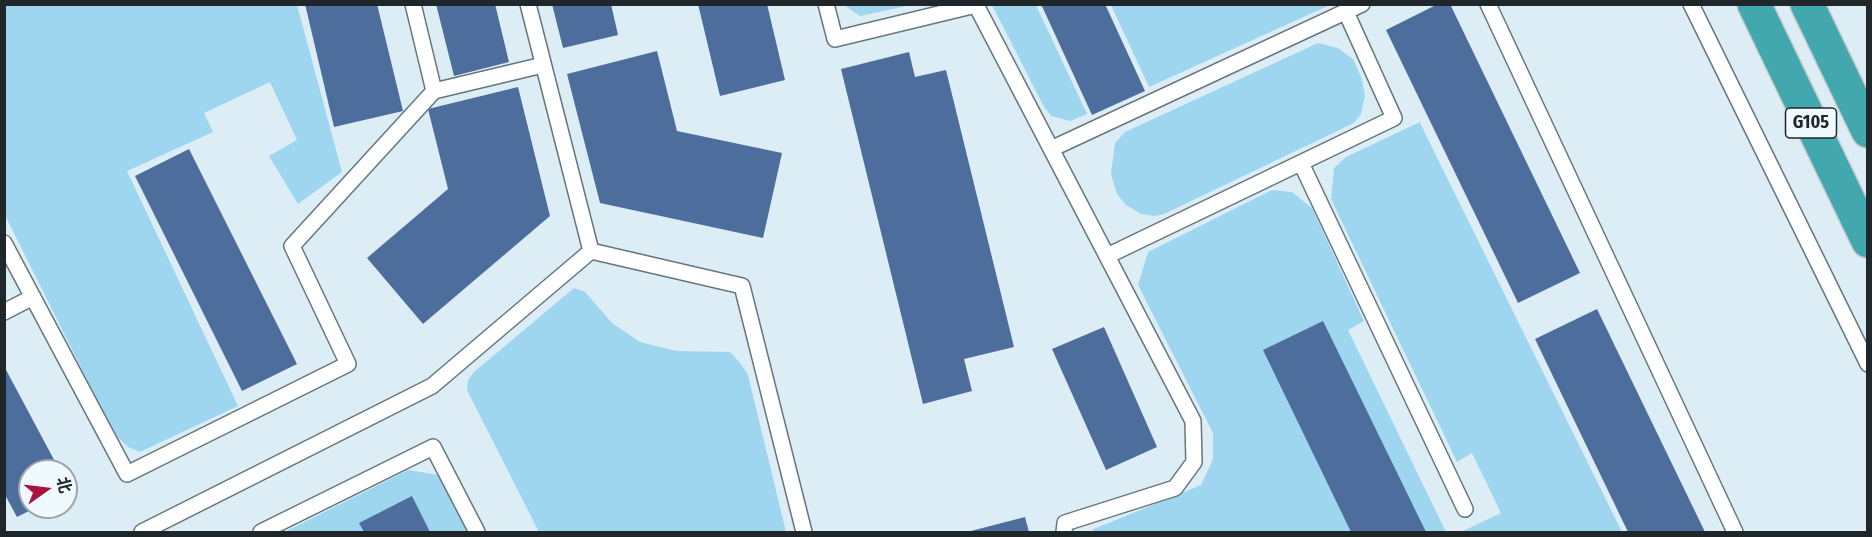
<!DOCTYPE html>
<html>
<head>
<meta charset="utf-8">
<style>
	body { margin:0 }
	#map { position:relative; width:1872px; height:537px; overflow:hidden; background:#dcedf6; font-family:"Fira Sans Condensed","Noto Sans SC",sans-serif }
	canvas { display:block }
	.frame { position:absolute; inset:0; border:6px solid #20272a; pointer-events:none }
	.north { position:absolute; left:18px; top:459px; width:60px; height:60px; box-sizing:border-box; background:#eff9fe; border:2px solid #9ca5a9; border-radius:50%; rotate:76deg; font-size:16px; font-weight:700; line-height:24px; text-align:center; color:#20272a }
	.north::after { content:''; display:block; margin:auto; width:21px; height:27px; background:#a9123d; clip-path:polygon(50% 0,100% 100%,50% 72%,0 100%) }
</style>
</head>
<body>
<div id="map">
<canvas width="1872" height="537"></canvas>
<div class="frame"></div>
<div class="north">北</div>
</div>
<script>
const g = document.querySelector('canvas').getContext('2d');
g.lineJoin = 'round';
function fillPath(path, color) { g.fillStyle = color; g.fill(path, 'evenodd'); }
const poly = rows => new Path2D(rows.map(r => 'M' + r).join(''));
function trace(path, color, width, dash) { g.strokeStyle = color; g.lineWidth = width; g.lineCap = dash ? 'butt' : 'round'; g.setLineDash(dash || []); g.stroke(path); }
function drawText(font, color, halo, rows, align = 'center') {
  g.font = font + ' "Fira Sans Condensed",sans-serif'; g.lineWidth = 6; g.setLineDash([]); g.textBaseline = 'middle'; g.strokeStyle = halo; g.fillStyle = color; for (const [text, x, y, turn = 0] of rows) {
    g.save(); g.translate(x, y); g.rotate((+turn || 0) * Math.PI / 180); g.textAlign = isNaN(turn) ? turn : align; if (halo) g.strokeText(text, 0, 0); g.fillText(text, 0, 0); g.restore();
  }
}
const green = poly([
	[5,4,297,5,342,172,298,204,269,156,297,140,270,82,204,113,213,132,127,171,238,406,140,452,128,447,114,434,5,215],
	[844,5,911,5,860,16],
	[992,5,1036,5,1087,114,1070,121,1051,116,1043,105],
	[1111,5,1330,5,1149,87],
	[1318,43,1338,48,1353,59,1362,79,1365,96,1361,114,1354,123,1164,214,1155,216,1141,214,1126,205,1117,194,1111,174,1115,143,1125,132],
	[1420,122,1420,123,1622,532,1461,532,1501,513,1472,453,1457,462,1331,199,1334,168,1346,157],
	[1272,190,1292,192,1312,208,1364,321,1348,330,1446,532,1092,532,1094,529,1201,485,1213,459,1213,433,1138,285,1148,252],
	[574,288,585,292,612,323,640,342,676,351,730,352,741,364,748,375,786,532,539,532,467,390,468,380,474,372],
	[408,470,439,475,468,532,285,532]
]);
const building = poly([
	[305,4,377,4,403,111,334,127],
	[436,4,495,4,509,62,454,76],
	[552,4,611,4,618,35,563,48],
	[698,4,767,4,785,80,720,96],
	[1041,4,1105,4,1145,91,1092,115],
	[1438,4,1450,4,1580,273,1518,303,1386,30],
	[657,51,677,131,782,153,763,238,600,203,567,74],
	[909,52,915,77,946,70,1014,347,964,359,972,391,923,404,841,69],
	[518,87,550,216,423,324,367,258,448,189,428,109],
	[189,149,297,364,242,391,135,176],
	[1597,309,1705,532,1628,532,1535,339],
	[1323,321,1426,532,1351,532,1263,350],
	[1104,327,1157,447,1106,470,1052,349],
	[4,366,60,471,30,471,30,507,37,507,17,517,4,493],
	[412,496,430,532,364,532,359,523],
	[1025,517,1029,532,967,532]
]);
const lane = poly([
	[528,4,591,251,742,286,804,532],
	[826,4,835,39,976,5,1193,421,1194,462,1175,488,1065,523,1064,532],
	[1488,4,1735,532],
	[1691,4,1868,364],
	[434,91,543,65],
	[1051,149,1362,4],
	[1301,163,1465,509],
	[4,243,127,474,348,364,292,246,434,91,413,4],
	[1107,256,1394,118,1346,12],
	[4,312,33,297],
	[142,532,432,386,591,251],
	[261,532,433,447,477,532]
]);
const highway = poly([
	[1754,4,1868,241],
	[1807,4,1868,131]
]);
const shields = [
	[1811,123,51]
];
const shieldNames = [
	["G105",1811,123]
];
fillPath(green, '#9ed6f0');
fillPath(building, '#4d6e9d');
trace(lane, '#66767e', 18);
trace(highway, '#c9cbcc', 36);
trace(lane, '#fff', 15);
trace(highway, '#42a8ae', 33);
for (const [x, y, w] of shields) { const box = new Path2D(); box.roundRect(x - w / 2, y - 15, w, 30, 4.5); g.fillStyle = '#eff9fe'; g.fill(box); trace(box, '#20272a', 1.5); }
drawText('bold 18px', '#20272a', null, shieldNames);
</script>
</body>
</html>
